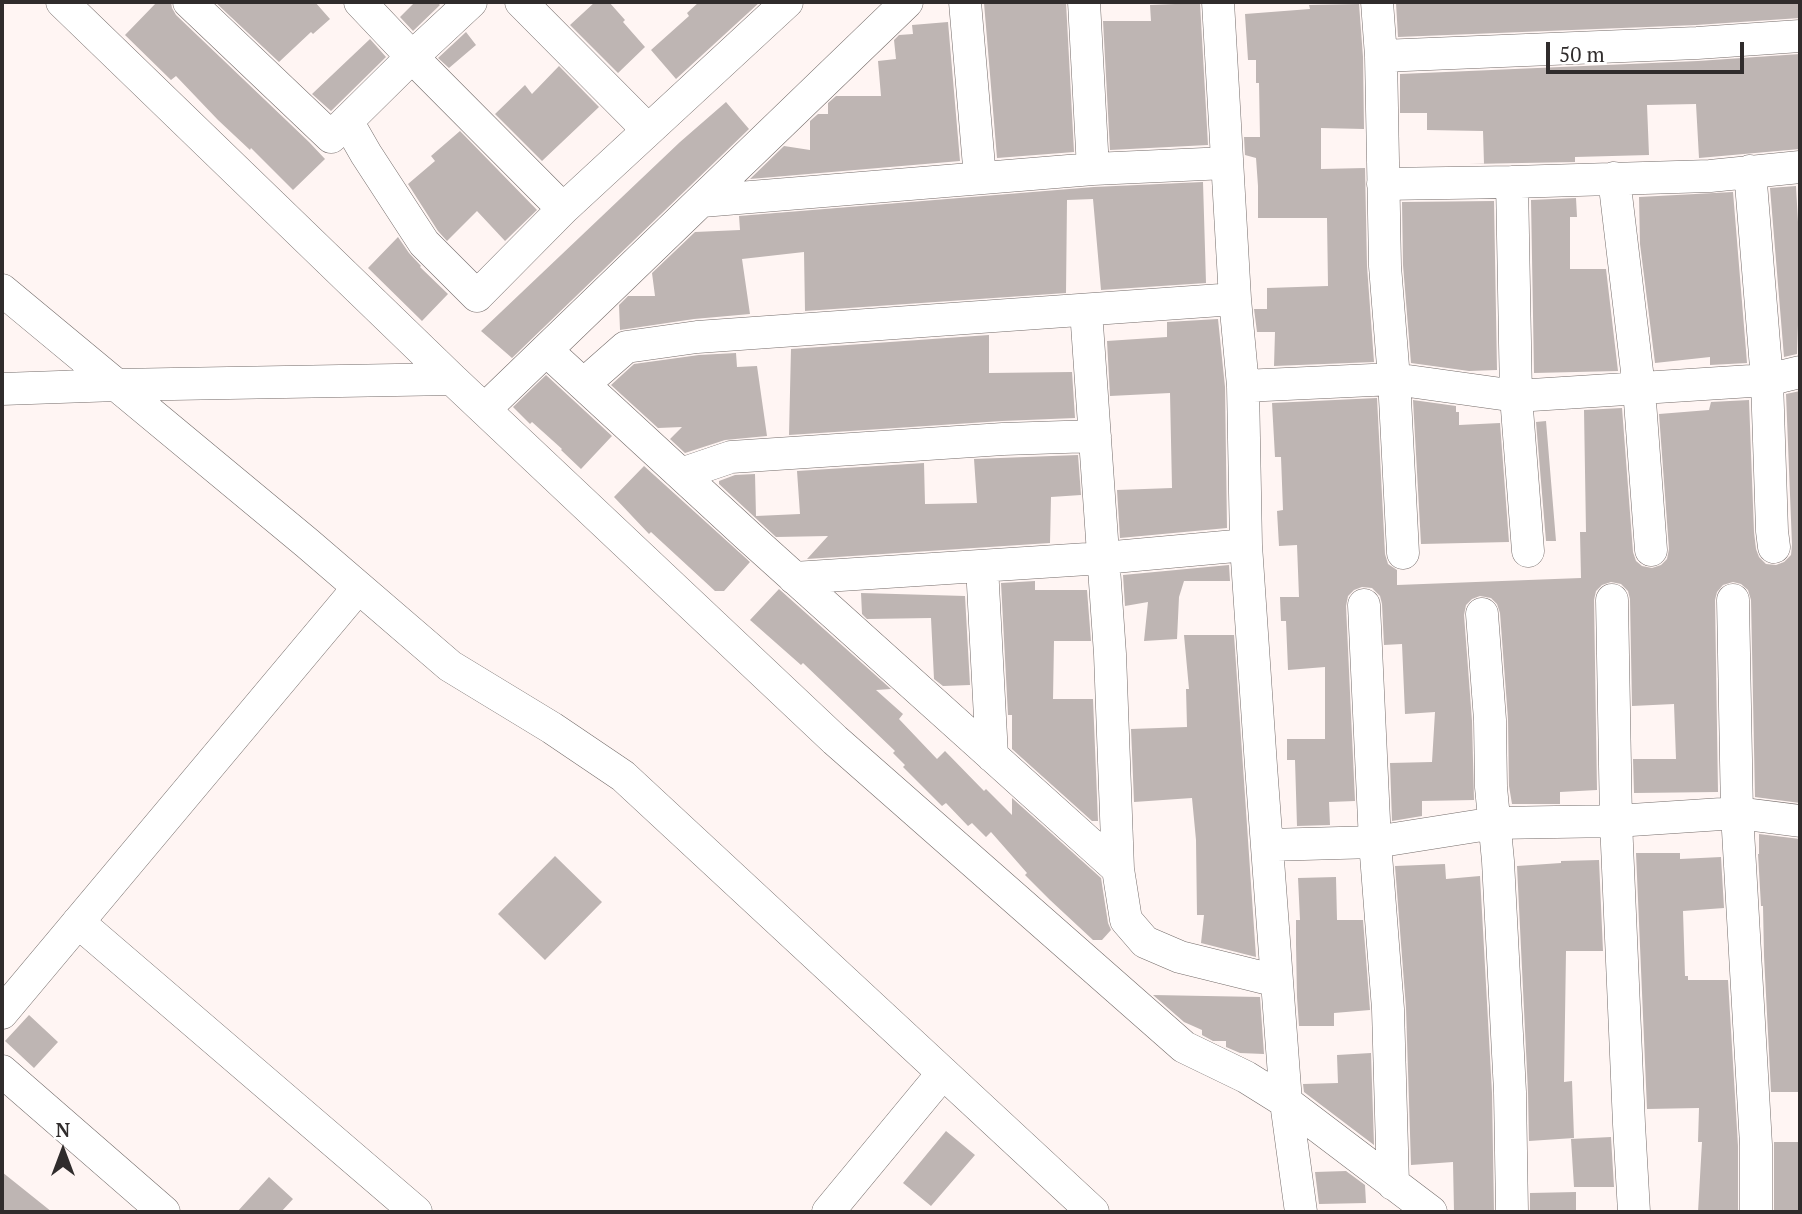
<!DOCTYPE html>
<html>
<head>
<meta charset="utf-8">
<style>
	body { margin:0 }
	#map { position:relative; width:1802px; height:1214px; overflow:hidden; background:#fff5f3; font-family:"PT Serif",serif }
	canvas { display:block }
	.frame { position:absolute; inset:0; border:4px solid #302c2c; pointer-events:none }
	.north { position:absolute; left:28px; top:1116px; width:70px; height:70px; -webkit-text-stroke:5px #fff; paint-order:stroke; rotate:0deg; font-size:19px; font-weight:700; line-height:28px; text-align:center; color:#302c2c }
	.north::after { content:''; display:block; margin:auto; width:24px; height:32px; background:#302c2c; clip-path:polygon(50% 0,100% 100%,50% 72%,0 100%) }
	.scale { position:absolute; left:1546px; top:42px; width:198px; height:32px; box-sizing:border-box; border:4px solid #302c2c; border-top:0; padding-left:9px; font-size:21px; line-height:24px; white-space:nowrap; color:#302c2c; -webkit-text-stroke:5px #fff; paint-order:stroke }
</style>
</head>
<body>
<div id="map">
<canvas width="1802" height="1214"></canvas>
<div class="frame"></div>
<div class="north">N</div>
<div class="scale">50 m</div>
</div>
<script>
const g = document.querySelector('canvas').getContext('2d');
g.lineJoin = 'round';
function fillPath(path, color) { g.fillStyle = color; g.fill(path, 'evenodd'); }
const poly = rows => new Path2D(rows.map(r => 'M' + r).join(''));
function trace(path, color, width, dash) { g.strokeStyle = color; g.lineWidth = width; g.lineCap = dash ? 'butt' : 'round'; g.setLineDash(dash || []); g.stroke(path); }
const building = poly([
	[157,2,171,2,172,8,176,15,309,142,325,159,293,190,251,148,250,150,218,120,176,76,171,80,125,35],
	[215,2,315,2,330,19,313,34,311,32,279,62],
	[415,2,437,2,440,5,413,31,400,17],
	[595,2,609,2,625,20,623,22,645,47,618,73,570,25],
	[699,2,760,2,676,79,651,50,689,16,687,13],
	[1030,2,1066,2,1074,152,997,158,984,3],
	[1397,2,1800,2,1800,18,1696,25,1398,37,1396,3],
	[1200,3,1208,145,1110,150,1103,21,1151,21,1150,5],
	[1359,4,1363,57,1364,129,1321,128,1321,169,1365,168,1367,266,1374,362,1274,366,1275,332,1257,332,1254,309,1267,309,1267,288,1328,286,1327,218,1258,218,1258,186,1256,158,1245,155,1244,137,1260,137,1259,83,1256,83,1256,60,1248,60,1245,14,1310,9,1309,5],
	[948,22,960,161,750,179,784,146,810,150,810,121,818,114,828,114,828,103,836,96,881,96,878,61,896,59,894,40,899,35,913,34,912,25],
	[466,32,476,45,449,68,438,58],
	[370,39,386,57,331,111,312,94],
	[1800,54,1800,149,1699,158,1696,104,1647,105,1649,155,1575,157,1575,162,1469,164,1484,164,1483,131,1427,130,1427,113,1400,113,1400,74,1698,61],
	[559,66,599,107,542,161,495,114,525,85,532,94],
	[726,102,749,129,512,358,481,331,680,142],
	[460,131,537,210,505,241,477,211,447,241,438,231,408,184,435,161,431,156],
	[1203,182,1206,283,1101,290,1093,199,1067,200,1066,293,805,311,804,252,742,259,750,314,694,319,620,330,619,305,628,296,655,296,652,273,695,232,740,230,739,216,1094,187],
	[1796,186,1798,222,1800,222,1800,325,1798,325,1797,354,1784,357,1770,188],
	[1733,192,1747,363,1710,365,1710,357,1655,363,1640,244,1639,197],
	[1576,198,1577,217,1570,217,1570,269,1606,269,1618,371,1534,373,1531,200],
	[1494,201,1497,370,1469,371,1411,363,1403,265,1402,202],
	[398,237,409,253,421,266,420,267,448,294,422,321,368,268],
	[1218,319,1225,387,1227,528,1120,538,1117,490,1172,488,1170,393,1110,396,1107,341,1167,337,1167,322],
	[989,335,989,373,1072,372,1075,418,1002,421,789,435,791,349],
	[736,353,737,367,757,366,767,436,725,440,685,453,670,439,682,427,658,428,611,385,634,364,699,355],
	[546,375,612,436,581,469,561,450,562,449,532,422,530,424,513,407],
	[1800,391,1800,803,1755,797,1751,600,1748,590,1741,584,1733,582,1723,585,1717,592,1715,600,1718,792,1634,793,1633,759,1676,759,1674,704,1632,706,1630,599,1628,591,1621,584,1611,582,1602,585,1596,591,1594,600,1597,790,1560,792,1560,804,1512,804,1509,786,1508,719,1500,613,1497,604,1491,598,1480,596,1472,599,1466,605,1464,615,1472,721,1474,800,1422,801,1422,816,1392,821,1390,763,1432,762,1435,712,1405,714,1402,644,1384,645,1382,604,1380,596,1372,588,1362,587,1354,590,1348,596,1346,606,1355,801,1329,802,1330,825,1297,826,1295,760,1287,760,1287,739,1325,739,1325,667,1288,670,1286,621,1281,621,1280,597,1299,597,1297,545,1279,546,1277,511,1283,510,1281,457,1275,457,1272,403,1377,398,1385,554,1388,564,1397,570,1397,585,1581,578,1580,532,1586,532,1584,410,1622,408,1633,552,1636,561,1642,566,1652,568,1661,565,1667,559,1669,549,1659,414,1709,410,1711,402,1749,400,1754,532,1756,549,1759,557,1766,564,1776,565,1784,562,1791,555,1792,545,1786,394],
	[1413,400,1456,406,1456,412,1459,412,1459,425,1500,423,1509,542,1421,544],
	[1546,421,1556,541,1546,541,1536,422],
	[1078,455,1081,495,1051,497,1050,543,807,559,828,536,776,537,719,484,719,481,735,475,755,474,756,516,800,514,797,471,924,463,925,504,977,503,974,459],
	[644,466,750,562,724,591,715,591,651,532,649,534,614,497],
	[1229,565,1230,581,1184,581,1179,597,1177,639,1144,641,1148,602,1125,606,1123,575],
	[1035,581,1035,590,1087,590,1091,641,1054,641,1053,699,1093,699,1098,821,1092,821,1012,749,1012,715,1008,715,1001,583],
	[779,589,891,689,876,690,903,714,899,719,937,759,945,751,984,791,986,789,1012,815,1012,798,1101,878,1108,923,1111,930,1102,940,1093,940,1050,900,1025,875,1027,873,991,832,986,837,972,823,968,826,946,803,942,806,903,767,905,765,893,753,895,751,803,663,801,665,750,620],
	[861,593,965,596,970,685,943,686,934,679,931,618,867,619,862,614],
	[1184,635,1234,635,1256,957,1201,943,1204,915,1197,915,1196,840,1192,798,1134,802,1131,729,1187,727,1186,689,1189,689],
	[1759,834,1800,839,1800,1092,1771,1092,1764,956,1763,906,1761,906,1758,854,1759,854],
	[1636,853,1680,853,1680,859,1721,857,1724,908,1683,911,1685,976,1688,976,1688,980,1728,980,1738,1146,1738,1212,1698,1212,1702,1142,1698,1142,1699,1108,1647,1109],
	[555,856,602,902,545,960,498,914],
	[1599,860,1603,951,1566,951,1564,1082,1572,1081,1574,1138,1529,1141,1528,1092,1517,866,1561,863,1561,861],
	[1445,864,1446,879,1480,876,1492,1093,1494,1212,1454,1212,1453,1162,1411,1165,1406,1008,1395,866],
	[1336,877,1337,920,1363,920,1370,1010,1334,1013,1334,1026,1299,1026,1297,997,1296,944,1296,920,1300,920,1298,878],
	[1153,995,1260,997,1264,1054,1240,1053,1226,1047,1226,1041,1213,1041,1202,1035,1202,1030,1184,1022],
	[29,1015,58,1042,34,1068,5,1041],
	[1371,1053,1374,1145,1304,1092,1303,1084,1338,1083,1337,1055],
	[946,1131,975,1155,931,1206,903,1183],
	[1611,1137,1614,1187,1574,1187,1571,1139],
	[1774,1142,1800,1142,1800,1212,1774,1212],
	[1346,1171,1365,1185,1366,1203,1319,1204,1315,1172],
	[2,1172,52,1212,2,1212],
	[269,1177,293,1199,281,1212,237,1212],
	[1576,1192,1576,1212,1530,1212,1530,1193]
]);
const minor = poly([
	[62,2,452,379,835,740,1184,1047,1246,1077,1286,1102,1431,1212],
	[189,2,331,137,412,57,471,2],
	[360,2,412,57,563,209],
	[521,2,648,130],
	[965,2,980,178],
	[1084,2,1093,169],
	[1218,2,1235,299,1243,386,1394,379,1516,396,1767,380,1800,372],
	[1377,2,1381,56,1385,266,1394,379,1403,553],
	[1381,56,1697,43,1800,36],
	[347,121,366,154,424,243,477,296,563,209,787,2],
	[1750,171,1767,380,1772,531,1774,547],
	[1614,178,1639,388,1651,550],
	[1512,182,1516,396,1528,551],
	[1383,184,1512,182,1710,176,1800,167],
	[702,201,1093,169,1227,163],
	[2,290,307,543,450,666,552,728,623,776,1093,1212],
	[1086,310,1110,654,1118,869,1126,920,1145,942,1180,957,1277,981],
	[546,350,748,536,1118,869],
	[584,384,626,347,697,337,1235,299],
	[1243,386,1246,545,1261,766,1286,1102,1301,1212],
	[2,389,117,385,452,379],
	[485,409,907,2],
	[681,474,731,457,1003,439,1095,436],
	[982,566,992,756],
	[794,578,1103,558,1246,545],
	[1612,600,1616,821,1629,1124,1634,1212],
	[1733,600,1737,813,1756,1145,1756,1212],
	[1364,605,1375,842,1388,1009,1393,1184],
	[1482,614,1490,720,1491,787,1498,861,1510,1092,1512,1212],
	[1268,845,1375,842,1495,823,1616,821,1737,813,1800,821],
	[78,922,416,1212],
	[2,1013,358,588],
	[2,1071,164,1212],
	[828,1212,943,1073]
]);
fillPath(building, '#beb5b3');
trace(minor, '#746c6a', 33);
trace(minor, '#fff', 32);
</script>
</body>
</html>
